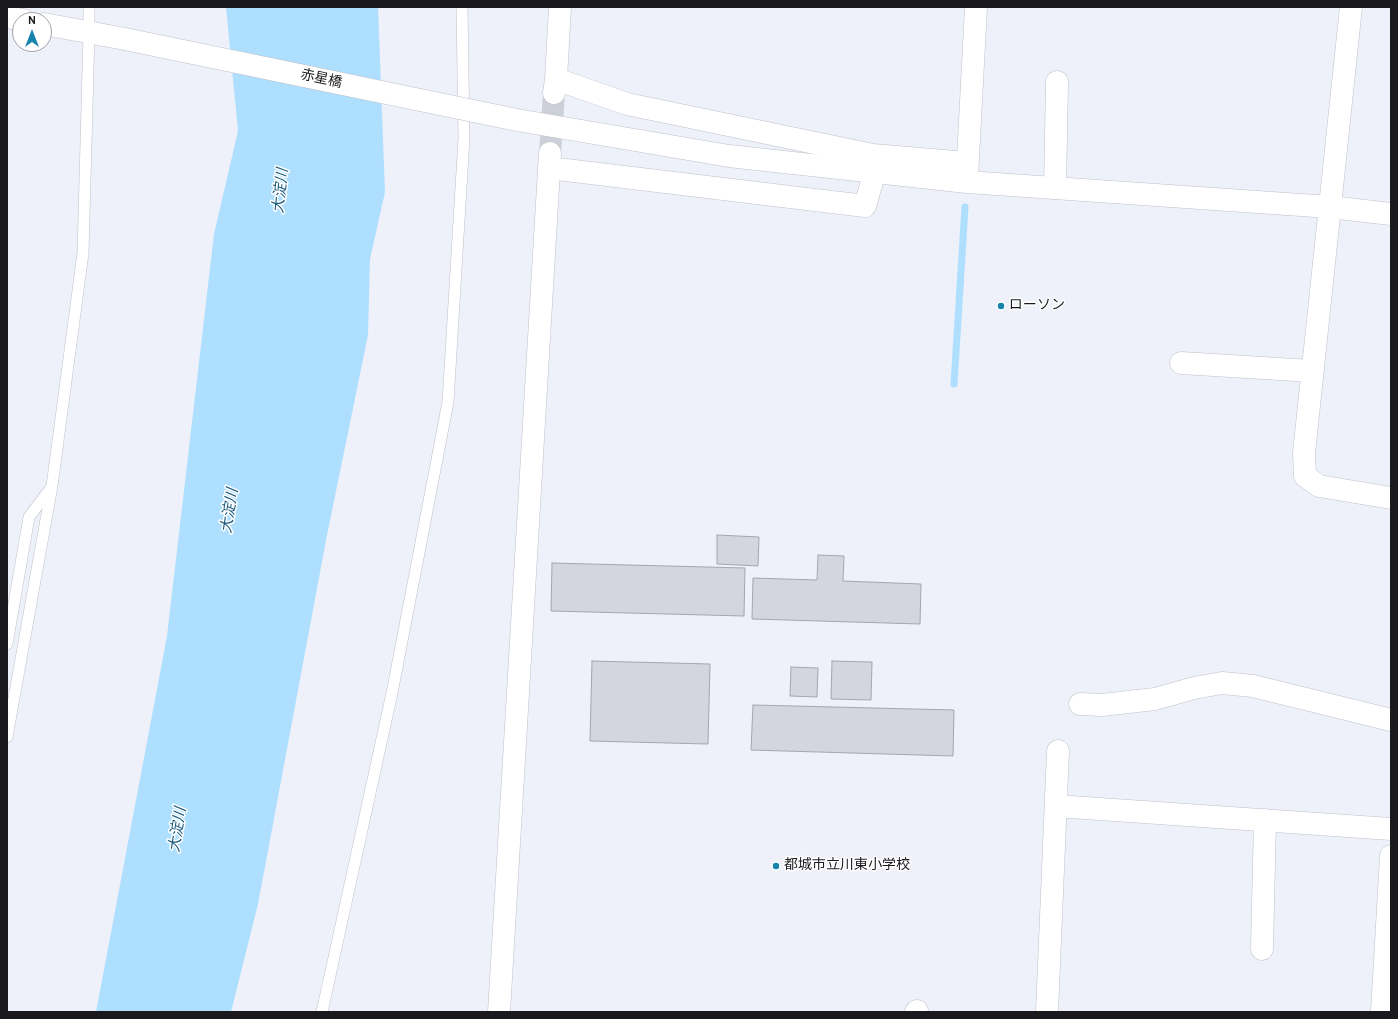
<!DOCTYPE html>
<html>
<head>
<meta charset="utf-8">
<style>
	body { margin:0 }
	#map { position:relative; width:1398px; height:1019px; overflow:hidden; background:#eef0fa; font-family:Overpass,sans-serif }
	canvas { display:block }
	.frame { position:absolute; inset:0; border:8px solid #1a1a1e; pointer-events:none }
	.north { position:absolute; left:12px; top:12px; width:40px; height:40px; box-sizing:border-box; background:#fff; border:1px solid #a3a3a5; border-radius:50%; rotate:0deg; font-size:11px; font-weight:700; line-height:16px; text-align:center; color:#1a1a1e }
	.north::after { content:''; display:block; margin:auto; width:14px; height:18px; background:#1884ac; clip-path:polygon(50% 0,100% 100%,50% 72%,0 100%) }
</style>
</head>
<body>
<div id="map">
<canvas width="1398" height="1019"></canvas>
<div class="frame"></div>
<div class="north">N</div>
</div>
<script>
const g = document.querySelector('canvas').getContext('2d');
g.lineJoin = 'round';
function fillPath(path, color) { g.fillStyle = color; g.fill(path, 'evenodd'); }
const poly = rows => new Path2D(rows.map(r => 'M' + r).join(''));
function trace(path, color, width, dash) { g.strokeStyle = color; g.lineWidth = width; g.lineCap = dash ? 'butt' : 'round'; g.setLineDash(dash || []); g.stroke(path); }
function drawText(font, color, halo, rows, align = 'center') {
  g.font = font + ' Overpass,"Noto Sans JP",sans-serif'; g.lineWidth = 3; g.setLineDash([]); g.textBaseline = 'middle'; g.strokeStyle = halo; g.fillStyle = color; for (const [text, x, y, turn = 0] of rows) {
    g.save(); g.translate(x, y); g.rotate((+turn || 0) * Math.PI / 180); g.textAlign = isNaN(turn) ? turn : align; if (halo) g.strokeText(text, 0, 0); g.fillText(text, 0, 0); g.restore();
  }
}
const water = poly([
	[226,7,378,7,385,192,370,259,368,335,327,535,258,904,231,1012,96,1012,167,636,214,234,238,131]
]);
const stream = poly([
	[954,384,965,207]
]);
const building = poly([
	[717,535,759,537,758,566,717,564,717,535],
	[818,555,844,556,843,581,921,584,920,624,752,619,753,578,817,580,818,555],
	[552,563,745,568,744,616,551,611,552,563],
	[592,661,710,664,708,744,590,741,592,661],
	[832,661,872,662,871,700,831,699,832,661],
	[791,667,818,668,817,697,790,696,791,667],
	[753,705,954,710,953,756,751,750,753,705]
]);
const minorTunnel = poly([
	[550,153,554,93]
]);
const service = poly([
	[7,644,29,517,51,488],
	[7,737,52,486,83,253,89,33,89,7],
	[322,1012,392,693,448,402,464,138,462,7]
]);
const minor = poly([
	[1351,7,1304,453,1305,476,1319,486,1391,498],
	[556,79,627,104,873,155,967,163],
	[554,93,556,79,560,7],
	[549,168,865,206,875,171],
	[967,177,976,7],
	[1055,188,1057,82],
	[1181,363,1312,371],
	[1080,704,1102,705,1155,699,1194,688,1222,683,1253,686,1391,720],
	[1056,806,1391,829],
	[1262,949,1265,820],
	[499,1012,550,153],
	[916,1012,917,1011],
	[1047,1012,1058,751],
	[1382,1012,1391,856]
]);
const tertiary = poly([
	[7,17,23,20],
	[44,24,125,39],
	[517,120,729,156,967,182,1330,207,1391,214]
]);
const tertiaryBridge = poly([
	[125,39,517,120]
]);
const markers = [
	[1001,306,4,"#1884ac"],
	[776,866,4,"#1884ac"]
];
const streetNames = [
	["赤星橋",321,80,12]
];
const poiNames = [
	["ローソン",1009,306],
	["都城市立川東小学校",784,866]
];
const waterNames = [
	["大淀川",282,191,-84],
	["大淀川",231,511,-81],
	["大淀川",179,830,-81]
];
fillPath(water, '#aedfff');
trace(stream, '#aedfff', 7);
fillPath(building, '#d3d6df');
trace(building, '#a4a6ae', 1);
trace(minorTunnel, '#ced0d9', 22, [22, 11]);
trace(service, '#bfc1ca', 12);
trace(minor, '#bfc1ca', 23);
trace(tertiary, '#bfc1ca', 23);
trace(service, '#fff', 11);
trace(minor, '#fff', 22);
trace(tertiary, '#fff', 22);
trace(tertiaryBridge, '#bfc1ca', 23, []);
trace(tertiaryBridge, '#fff', 22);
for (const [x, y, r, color] of markers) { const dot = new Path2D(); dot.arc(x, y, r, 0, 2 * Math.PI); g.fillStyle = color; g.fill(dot); trace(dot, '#fff', 1.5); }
drawText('14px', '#1a1a1e', '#fff', streetNames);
drawText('14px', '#1a1a1e', '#fff', poiNames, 'left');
drawText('italic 15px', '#1b5b7e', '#fff', waterNames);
</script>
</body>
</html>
